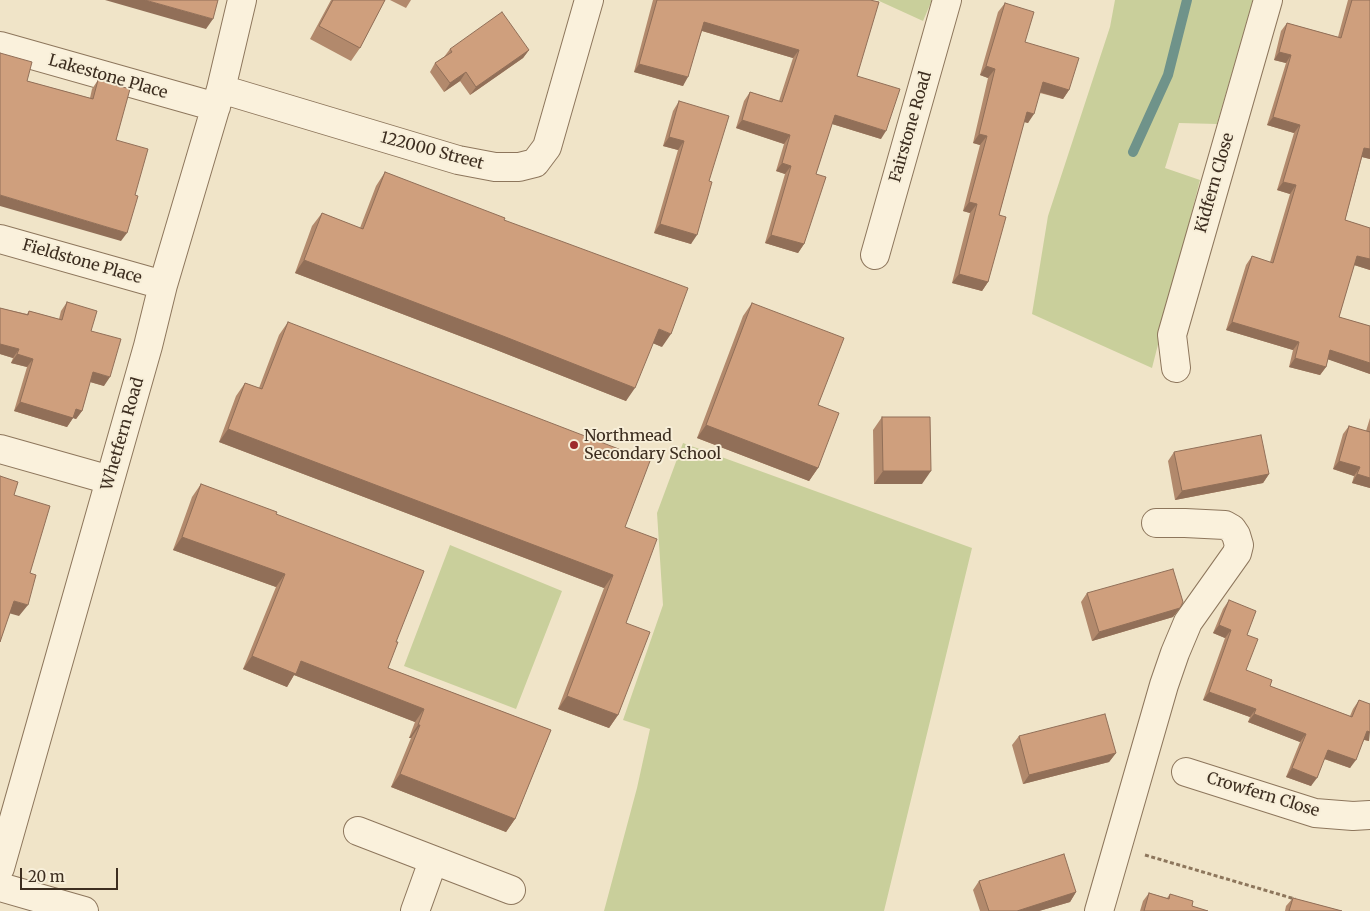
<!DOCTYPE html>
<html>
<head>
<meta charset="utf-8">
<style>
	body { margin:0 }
	#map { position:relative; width:1370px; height:911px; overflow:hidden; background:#f0e4c8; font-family:Merriweather,serif }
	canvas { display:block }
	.scale { position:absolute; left:20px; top:868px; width:98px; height:22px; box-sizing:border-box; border:2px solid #3d2e20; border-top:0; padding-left:6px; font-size:15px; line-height:18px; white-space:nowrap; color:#3d2e20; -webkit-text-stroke:4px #f7eed8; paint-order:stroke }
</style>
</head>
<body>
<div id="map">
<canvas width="1370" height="911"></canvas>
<div class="scale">20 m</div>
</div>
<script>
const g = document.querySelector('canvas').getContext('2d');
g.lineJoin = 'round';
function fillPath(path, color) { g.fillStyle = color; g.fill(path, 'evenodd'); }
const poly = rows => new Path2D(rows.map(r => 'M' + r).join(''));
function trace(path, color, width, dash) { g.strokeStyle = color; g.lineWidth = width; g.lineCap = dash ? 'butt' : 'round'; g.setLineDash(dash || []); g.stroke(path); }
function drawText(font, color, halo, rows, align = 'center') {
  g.font = font + ' Merriweather,serif'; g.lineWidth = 4; g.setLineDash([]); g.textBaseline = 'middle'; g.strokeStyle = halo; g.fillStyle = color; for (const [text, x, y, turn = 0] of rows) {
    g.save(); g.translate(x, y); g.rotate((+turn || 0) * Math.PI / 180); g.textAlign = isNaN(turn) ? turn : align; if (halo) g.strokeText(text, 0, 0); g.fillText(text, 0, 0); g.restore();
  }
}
const green = poly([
	[877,0,932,0,923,21],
	[1115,0,1253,0,1217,124,1179,123,1165,168,1200,180,1152,368,1032,314,1048,216,1110,27],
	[683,443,972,548,884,911,604,911,637,788,650,729,623,720,663,605,657,513],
	[450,545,562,591,516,709,404,666]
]);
const stream = poly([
	[1133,152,1168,75,1187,0]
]);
const path = poly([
	[1145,855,1295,899]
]);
const minor = poly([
	[0,46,216,107],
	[221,89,458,160,495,167,519,167,535,163,547,147,589,0],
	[0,239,163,285],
	[875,255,947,0],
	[1176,368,1172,335,1268,0],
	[0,449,110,480],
	[1186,772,1315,813,1353,816,1370,815],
	[358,831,511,890],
	[0,868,148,346,163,285,221,89,242,0],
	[0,887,84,911],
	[415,911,433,861],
	[1099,911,1164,685,1175,653,1188,622,1237,553,1239,545,1236,535,1232,529,1225,525,1185,523,1156,523]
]);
const wall = poly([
	[331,0,385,0,360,48,351,61,310,39],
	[390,0,411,0,406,8],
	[653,0,870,0,857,76,881,139,832,124,816,174,804,244,798,253,765,243,785,174,776,171,784,144,736,128,744,101,750,92,779,101,793,58,702,31,683,86,634,72],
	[1348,0,1370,0,1370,159,1362,157,1345,220,1370,228,1370,270,1354,265,1339,317,1370,326,1370,374,1328,359,1326,367,1320,375,1289,367,1293,350,1226,330,1246,265,1252,256,1270,262,1290,194,1277,190,1294,133,1267,125,1286,63,1274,60,1281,31,1287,23,1338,37],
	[1005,3,1025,42,1069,90,1063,99,1040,93,1028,123,1024,122,999,215,988,282,982,291,952,283,970,213,963,211,980,145,973,143,988,78,980,75,998,12],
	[450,49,529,50,523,58,470,95,460,81,444,92,430,72,435,63,444,57],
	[98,80,116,140,121,241,27,81,90,98,92,89],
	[679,101,709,181,691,244,654,233,678,150,663,146,673,111],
	[385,172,504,220,662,347,653,343,626,401,494,349,295,273,312,226,322,213,360,228,376,186],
	[67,302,91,331,104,386,90,382,82,411,76,419,73,418,67,427,14,411,27,367,11,363,13,358,0,354,0,308,27,314,29,311,59,319,61,311],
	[752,303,818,468,809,481,697,438,743,316],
	[288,322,625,527,626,623,618,715,609,728,558,709,604,588,219,442,236,396,245,383,259,388,279,335],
	[882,417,922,484,874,484,873,430],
	[1370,418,1370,488,1352,483,1354,476,1333,469,1343,434,1349,426,1366,431],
	[1174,452,1269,474,1263,483,1175,500,1168,461],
	[201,484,276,514,396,642,388,668,551,730,515,819,506,832,391,787,411,738,409,738,415,722,294,675,287,687,243,669,276,587,173,550,192,497],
	[1087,593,1180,608,1173,617,1092,641,1081,602],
	[1229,600,1247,635,1246,670,1270,686,1350,716,1353,709,1359,700,1369,741,1364,740,1350,768,1324,759,1311,786,1286,777,1300,742,1248,722,1250,717,1203,700,1225,638,1213,633,1223,609],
	[1019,736,1116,753,1109,762,1023,784,1012,745],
	[979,881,1076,892,1070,902,1039,911,980,911,973,890],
	[1149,893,1167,898,1170,894,1192,906,1208,911,1140,911,1143,901],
	[1293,898,1342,911,1285,911,1286,906]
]);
const shadedWall = poly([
	[105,0,145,0,213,19,206,29],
	[704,22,799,50,793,58,699,30],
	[529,50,523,58,470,95,476,87],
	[1279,52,1291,55,1286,63,1274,60],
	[639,64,688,77,683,86,634,72],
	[986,66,995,69,988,78,980,75],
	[466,72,460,81,444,92,450,83],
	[1043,82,1069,90,1063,99,1036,91],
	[1027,112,1034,114,1028,123,1021,121],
	[835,115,886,131,881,139,829,123],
	[1273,117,1300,125,1294,133,1267,125],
	[742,120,790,135,784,144,736,128],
	[979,134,987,136,980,145,973,143],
	[669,137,684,141,678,150,663,146],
	[1364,148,1370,149,1370,159,1358,156],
	[782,163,791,166,785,174,776,171],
	[1283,182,1296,185,1290,194,1277,190],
	[0,195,127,233,121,241,0,206],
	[969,202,977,204,970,213,963,211],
	[660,224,697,235,691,244,654,233],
	[771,235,804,244,798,253,765,243],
	[1357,256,1370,259,1370,270,1351,264],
	[304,260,503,336,635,388,626,401,494,349,295,273],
	[959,274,988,282,982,291,952,283],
	[1232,322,1299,342,1293,350,1226,330],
	[659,329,671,334,662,347,650,342],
	[0,344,19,349,13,358,0,354],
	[1330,350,1370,363,1370,374,1324,358],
	[17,354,33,359,27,367,11,363],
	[1295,358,1326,367,1320,375,1289,367],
	[93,372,110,377,104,386,87,381],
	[20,402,76,409,82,411,76,419,73,418,67,427,14,411],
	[706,425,818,468,809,481,697,438],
	[228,429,613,575,604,588,219,442],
	[1339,461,1360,467,1354,476,1333,469],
	[883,471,931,471,922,484,874,484],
	[1269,474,1263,483,1175,500,1182,491],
	[1357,474,1370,478,1370,488,1352,483],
	[182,537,285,574,276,587,173,550],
	[14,601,28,605,19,616,5,612],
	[1180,608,1173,617,1092,641,1099,632],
	[1219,625,1231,630,1225,638,1213,633],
	[252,656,301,661,424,709,415,722,294,675,287,687,243,669],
	[1209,692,1256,709,1250,717,1203,700],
	[567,696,618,715,609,728,558,709],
	[1254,714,1306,734,1300,742,1248,722],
	[418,725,420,725,411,738,409,738],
	[1367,731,1370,732,1369,741,1361,739],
	[1328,750,1356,760,1350,768,1322,758],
	[1116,753,1109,762,1023,784,1029,775],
	[1292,768,1317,778,1311,786,1286,777],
	[400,774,515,819,506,832,391,787],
	[1076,892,1070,902,1039,911,1017,911]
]);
const building = poly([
	[145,0,218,0,213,19,145,0],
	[333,0,385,0,360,48,319,26,333,0],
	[657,0,870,0,879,2,857,76,900,89,886,131,835,115,816,174,826,177,804,244,771,235,791,166,782,163,790,135,742,120,750,92,782,102,799,50,704,22,688,77,639,64,657,0],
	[1352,0,1370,0,1370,149,1364,148,1345,220,1370,228,1370,259,1357,256,1339,317,1370,326,1370,363,1330,350,1326,367,1295,358,1299,342,1232,322,1252,256,1273,263,1296,185,1283,182,1300,125,1273,117,1291,55,1279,52,1287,23,1341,38,1352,0],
	[1005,3,1034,12,1025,42,1079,58,1069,90,1043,82,1034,114,1027,112,999,215,1006,217,988,282,959,274,977,204,969,202,987,136,979,134,995,69,986,66,1005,3],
	[502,12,529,50,476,87,466,72,450,83,435,63,452,52,450,49,502,12],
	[0,53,32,62,27,81,93,99,98,80,130,89,116,140,148,149,135,195,138,196,127,233,0,195,0,53],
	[679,101,729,116,709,181,712,182,697,235,660,224,684,141,669,137,679,101],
	[385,172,505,218,504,220,688,288,671,334,659,329,635,388,503,336,304,260,322,213,363,229,385,172],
	[67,302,97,311,91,331,121,339,110,377,93,372,82,411,76,409,73,418,20,402,33,359,17,354,19,349,0,344,0,308,28,315,29,311,62,320,67,302],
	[752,303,844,338,818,405,839,413,818,468,706,425,752,303],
	[288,322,650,461,625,527,657,539,626,623,650,632,618,715,567,696,613,575,228,429,245,383,262,389,288,322],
	[882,417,930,417,931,471,883,471,882,417],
	[1349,426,1370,432,1370,431,1370,478,1357,474,1360,467,1339,461,1349,426],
	[1261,435,1269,474,1182,491,1174,452,1261,435],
	[0,476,18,482,14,495,50,506,30,573,36,575,28,605,14,601,0,642,0,476],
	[201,484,277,512,276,514,424,571,396,642,398,642,388,668,551,730,515,819,400,774,420,725,418,725,424,709,301,661,296,674,252,656,285,574,182,537,201,484],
	[1173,569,1183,602,1180,608,1099,632,1087,593,1173,569],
	[1229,600,1256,611,1247,635,1258,639,1246,670,1272,680,1270,686,1352,717,1359,700,1370,704,1370,732,1367,731,1356,760,1328,750,1317,778,1292,768,1306,734,1254,714,1256,709,1209,692,1231,630,1219,625,1229,600],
	[1105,714,1116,753,1029,775,1019,736,1105,714],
	[1064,854,1076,892,1017,911,989,911,979,881,1064,854],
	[1149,893,1169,899,1170,894,1193,901,1192,906,1208,911,1144,911,1149,893],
	[1293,898,1342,911,1289,911,1293,898]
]);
const markers = [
	[574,445,5,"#9e2a2b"]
];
const streetNames = [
	["Lakestone Place",108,77,16],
	["Fairstone Road",911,127,-74],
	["122000 Street",432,151,15],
	["Kidfern Close",1215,183,-74],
	["Fieldstone Place",82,262,16],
	["Whetfern Road",123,434,-74],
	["Crowfern Close",1263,795,17]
];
const poiNames = [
	["Northmead",584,436],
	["Secondary School",584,454]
];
fillPath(green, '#c9cf9b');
trace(stream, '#6f938a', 10);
trace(minor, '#8d765c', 30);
trace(path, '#8d765c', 3, [4, 2.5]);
trace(minor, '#faf1dc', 28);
fillPath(wall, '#b2896c');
fillPath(shadedWall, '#916f58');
fillPath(building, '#cf9f7d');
trace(building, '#916f58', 1);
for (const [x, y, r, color] of markers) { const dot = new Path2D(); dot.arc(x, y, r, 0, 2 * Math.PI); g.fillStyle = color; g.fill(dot); trace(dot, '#f7eed8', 2); }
drawText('16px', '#3d2e20', '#f7eed8', streetNames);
drawText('16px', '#3d2e20', '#f7eed8', poiNames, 'left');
</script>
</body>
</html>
